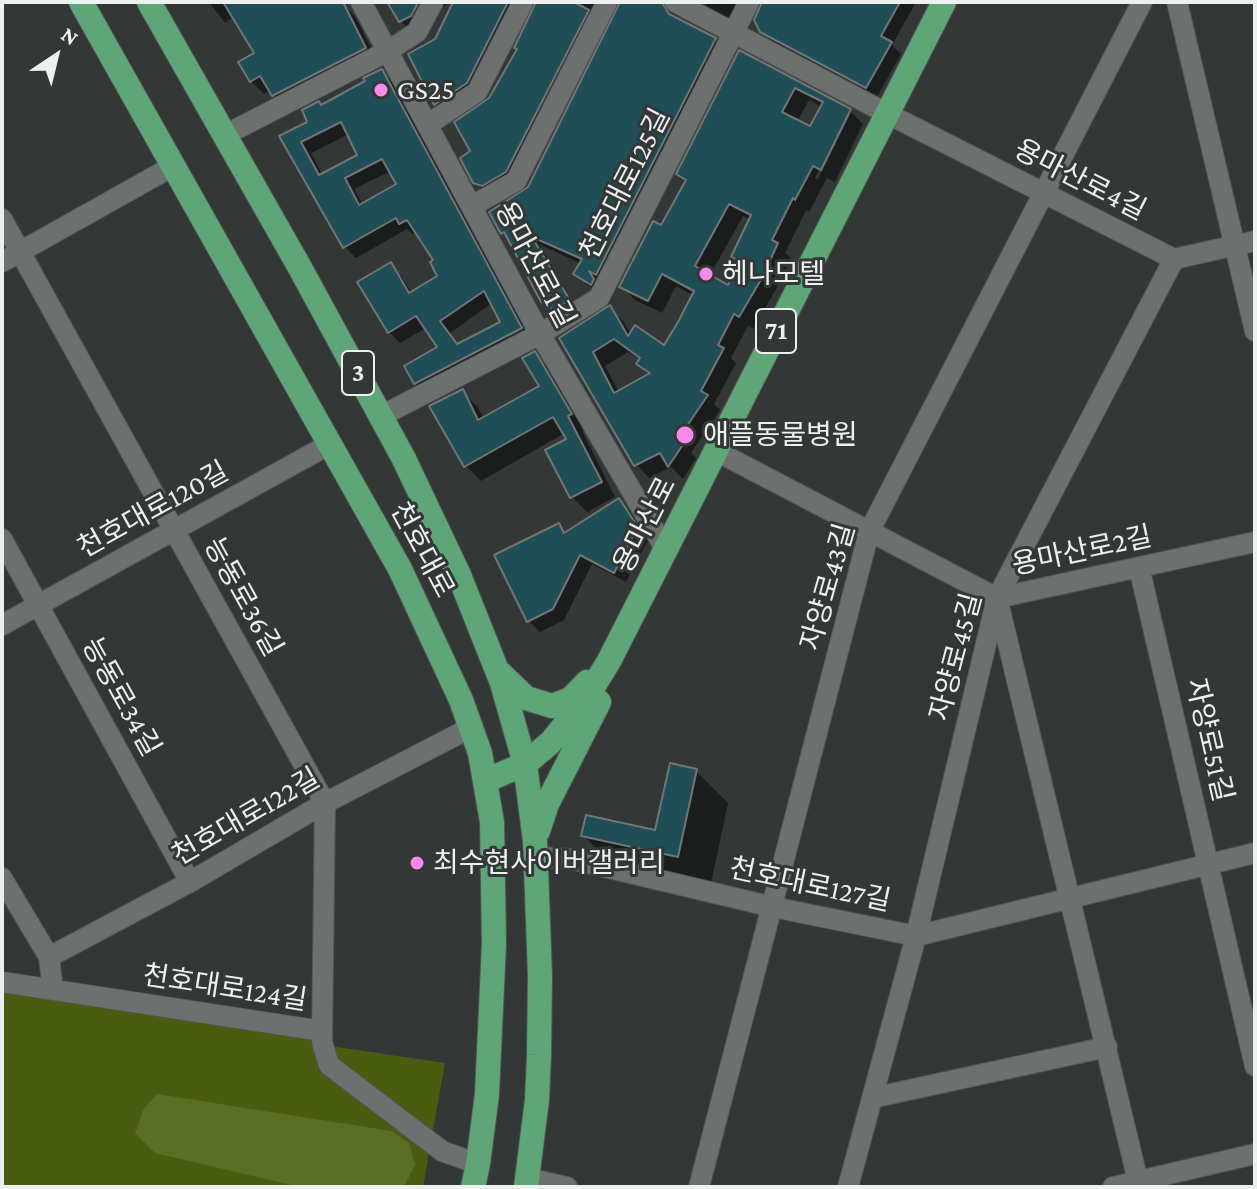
<!DOCTYPE html>
<html>
<head>
<meta charset="utf-8">
<style>
	body { margin:0 }
	#map { position:relative; width:1257px; height:1189px; overflow:hidden; background:#333736; font-family:"Crimson Pro",serif }
	canvas { display:block }
	.frame { position:absolute; inset:0; border:4px solid #edf0ef; pointer-events:none }
	.north { position:absolute; left:16px; top:16px; width:80px; height:80px; -webkit-text-stroke:6px #333736; paint-order:stroke; rotate:35deg; font-size:22px; font-weight:700; line-height:32px; text-align:center; color:#edf0ef }
	.north::after { content:''; display:block; margin:auto; width:28px; height:36px; background:#edf0ef; clip-path:polygon(50% 0,100% 100%,50% 72%,0 100%) }
</style>
</head>
<body>
<div id="map">
<canvas width="1257" height="1189"></canvas>
<div class="frame"></div>
<div class="north">N</div>
</div>
<script>
const g = document.querySelector('canvas').getContext('2d');
g.lineJoin = 'round';
function fillPath(path, color) { g.fillStyle = color; g.fill(path, 'evenodd'); }
const poly = rows => new Path2D(rows.map(r => 'M' + r).join(''));
function trace(path, color, width, dash) { g.strokeStyle = color; g.lineWidth = width; g.lineCap = dash ? 'butt' : 'round'; g.setLineDash(dash || []); g.stroke(path); }
function drawText(font, color, halo, rows, align = 'center') {
  g.font = font + ' "Crimson Pro","Noto Sans KR",serif'; g.lineWidth = 6; g.setLineDash([]); g.textBaseline = 'middle'; g.strokeStyle = halo; g.fillStyle = color; for (const [text, x, y, turn = 0] of rows) {
    g.save(); g.translate(x, y); g.rotate((+turn || 0) * Math.PI / 180); g.textAlign = isNaN(turn) ? turn : align; if (halo) g.strokeText(text, 0, 0); g.fillText(text, 0, 0); g.restore();
  }
}
const green = poly([
	[2,987,317,1035,317,1044,445,1063,423,1187,2,1187]
]);
const forest = poly([
	[157,1094,391,1131,409,1143,415,1165,404,1187,300,1187,155,1153,135,1133,143,1110]
]);
const shadow = poly([
	[209,2,257,2,225,23],
	[281,2,342,2,356,18,377,61,286,108,270,90,264,94,251,81,256,54],
	[390,2,449,2,430,19,417,37,401,21],
	[456,2,526,2,477,93,446,114,436,104,437,41],
	[537,2,613,2,516,182,486,193,475,182,473,151,490,99,519,50],
	[620,2,663,2,659,9,715,40,725,50,607,284,595,278,603,291,602,294,586,284,576,273,581,264,539,244,579,312,566,320,542,301,510,241,502,233,529,188],
	[700,2,751,2,738,24],
	[763,2,916,2,892,45,901,54,877,97,773,42,761,31],
	[740,53,850,111,863,124,835,182,827,178,809,212,806,210,785,253,791,258,775,291,753,329,748,326,731,358,736,363,714,404,720,410,691,453,696,458,683,479,671,467,649,478,636,464,562,338,609,308,623,321,631,335,664,348,694,296,676,286,662,313,635,300,622,286,662,228,687,182,679,174],
	[809,100,822,107,811,129,797,122],
	[847,113,851,113,818,179,815,178],
	[743,216,751,220,734,257,742,265,729,288,709,277],
	[628,352,641,360,638,363,650,375,619,392,605,366],
	[382,71,392,82,524,325,509,332,509,337,525,328,531,339,426,394,415,383,440,348,426,328,400,343,389,332,390,265,401,276,412,293,440,276,436,261,417,231,412,234,407,229,356,258,345,247,282,137,310,122,322,107],
	[349,134,360,156,323,176,311,153],
	[391,171,399,185,363,205,354,189],
	[492,303,502,322,459,345,450,333],
	[535,354,550,369,585,429,582,431,615,497,587,512,572,497,569,440,565,433,481,481,466,466,431,407,462,391,477,406,484,419,542,387],
	[619,500,630,512,648,540,626,582,592,564,564,620,540,632,529,621,558,525,567,534],
	[696,771,728,803,710,888,615,867,583,835,657,833]
]);
const building = poly([
	[223,2,343,2,366,48,272,96,260,76,250,82,238,62,254,53,223,2],
	[387,2,415,2,417,5,411,16,399,22,387,2],
	[453,2,508,2,467,83,434,105,408,54,435,39,453,2],
	[536,2,574,2,589,10,506,172,482,186,473,183,460,158,470,151,454,122,489,98,517,49,514,48,536,2],
	[620,2,662,2,669,14,716,38,596,275,589,271,594,279,591,285,573,274,582,259,532,237,570,300,554,310,541,302,504,232,501,234,489,212,528,187,620,2],
	[762,2,900,2,881,36,892,42,866,88,760,32,754,20,762,2],
	[739,50,851,109,821,170,813,166,795,200,793,198,772,240,778,243,762,278,739,317,734,314,718,345,724,348,701,391,708,395,678,439,684,443,668,467,660,453,634,466,559,338,610,305,628,336,635,325,664,345,678,322,694,291,662,274,648,301,619,287,653,221,661,225,686,180,676,174,739,50],
	[795,88,823,102,810,126,782,112,795,88],
	[729,204,751,215,731,257,742,262,728,285,695,266,729,204],
	[614,339,640,358,636,364,650,373,614,393,593,352,614,339],
	[382,69,522,328,414,384,404,366,437,347,416,316,388,333,357,282,391,262,409,293,437,276,430,262,433,260,407,220,399,224,396,218,343,248,279,136,307,122,302,110,319,101,321,105,365,81,363,78,382,69],
	[341,122,357,155,319,175,301,142,341,122],
	[382,159,396,184,359,205,345,178,382,159],
	[484,291,500,322,457,344,440,321,484,291],
	[535,351,572,414,568,416,602,482,570,498,545,450,566,439,553,417,464,467,429,406,463,389,478,420,539,386,522,358,535,351],
	[619,498,638,527,614,573,580,555,553,609,527,622,494,555,559,523,564,533,619,498],
	[670,763,697,769,678,857,581,836,586,815,655,830,670,763]
]);
const street = poly([
	[361,2,540,334,666,550],
	[675,2,886,113,1174,259,1255,241],
	[1177,2,1255,331],
	[427,125,477,92,523,2],
	[225,135,388,51,417,32,433,2],
	[472,206,516,181,607,2],
	[2,219,325,803,322,1042,329,1065,442,1151,478,1164],
	[2,262,173,166],
	[381,416,540,334,599,298,749,2],
	[716,451,997,598,1255,542],
	[2,539,190,882],
	[1139,567,1255,1066],
	[998,602,1138,1181],
	[2,625,330,444],
	[536,857,571,859,773,907,916,936,1255,853],
	[2,878,49,957,53,990],
	[49,957,190,882,325,803,472,727],
	[2,982,322,1031],
	[872,1098,1107,1047],
	[527,1178,567,1187],
	[699,1187,869,532,1142,2],
	[848,1187,916,936,997,598,1174,259],
	[1113,1187,1255,1154]
]);
const primary = poly([
	[81,2,400,569,461,700,480,753,492,822,494,944,487,1094,478,1164,473,1187],
	[149,2,299,266,404,459,459,575,502,683,525,764,535,841,540,976,539,1055,537,1100,526,1187],
	[500,673,526,698,552,706,571,699,587,682],
	[487,780,525,764,551,742,587,697,609,661,944,2],
	[538,831,547,804,599,702]
]);
const markers = [
	[381,90,8,"#f788ec"],
	[706,274,8,"#f788ec"],
	[685,435,10,"#f788ec"],
	[417,863,8,"#f788ec"]
];
const shields = [
	[776,331,40],
	[358,373,32]
];
const shieldNames = [
	["71",776,331],
	["3",358,373]
];
const poiNames = [
	["GS25",397,90],
	["헤나모텔",722,274],
	["애플동물병원",703,435],
	["최수현사이버갤러리",433,863]
];
const streetNames = [
	["용마산로4길",1080,180,27],
	["천호대로125길",625,184,-63],
	["용마산로1길",535,265,62],
	["천호대로120길",153,510,-29],
	["용마산로",645,525,-63],
	["천호대로",422,550,62],
	["용마산로2길",1082,551,-12],
	["자양로43길",828,587,-74],
	["능동로36길",243,597,61],
	["자양로45길",956,657,-75],
	["능동로34길",121,697,61],
	["자양로51길",1209,740,77],
	["천호대로122길",246,817,-30],
	["천호대로127길",810,885,12],
	["천호대로124길",225,988,9]
];
fillPath(green, '#4a5c10');
fillPath(forest, '#5b6e23');
fillPath(shadow, '#0007');
fillPath(building, '#204e57');
trace(building, '#707576', 2);
trace(street, '#525554', 22);
trace(primary, '#525554', 26);
trace(street, '#6c7170', 20);
trace(primary, '#5ea678', 24);
for (const [x, y, r, color] of markers) { const dot = new Path2D(); dot.arc(x, y, r, 0, 2 * Math.PI); g.fillStyle = color; g.fill(dot); trace(dot, '#333736', 3); }
for (const [x, y, w] of shields) { const box = new Path2D(); box.roundRect(x - w / 2, y - 22, w, 44, 6); g.fillStyle = '#333736'; g.fill(box); trace(box, '#edf0ef', 2); }
drawText('bold 26px', '#edf0ef', null, shieldNames);
drawText('28px', '#edf0ef', '#333736', poiNames, 'left');
drawText('28px', '#edf0ef', '#333736', streetNames);
</script>
</body>
</html>
